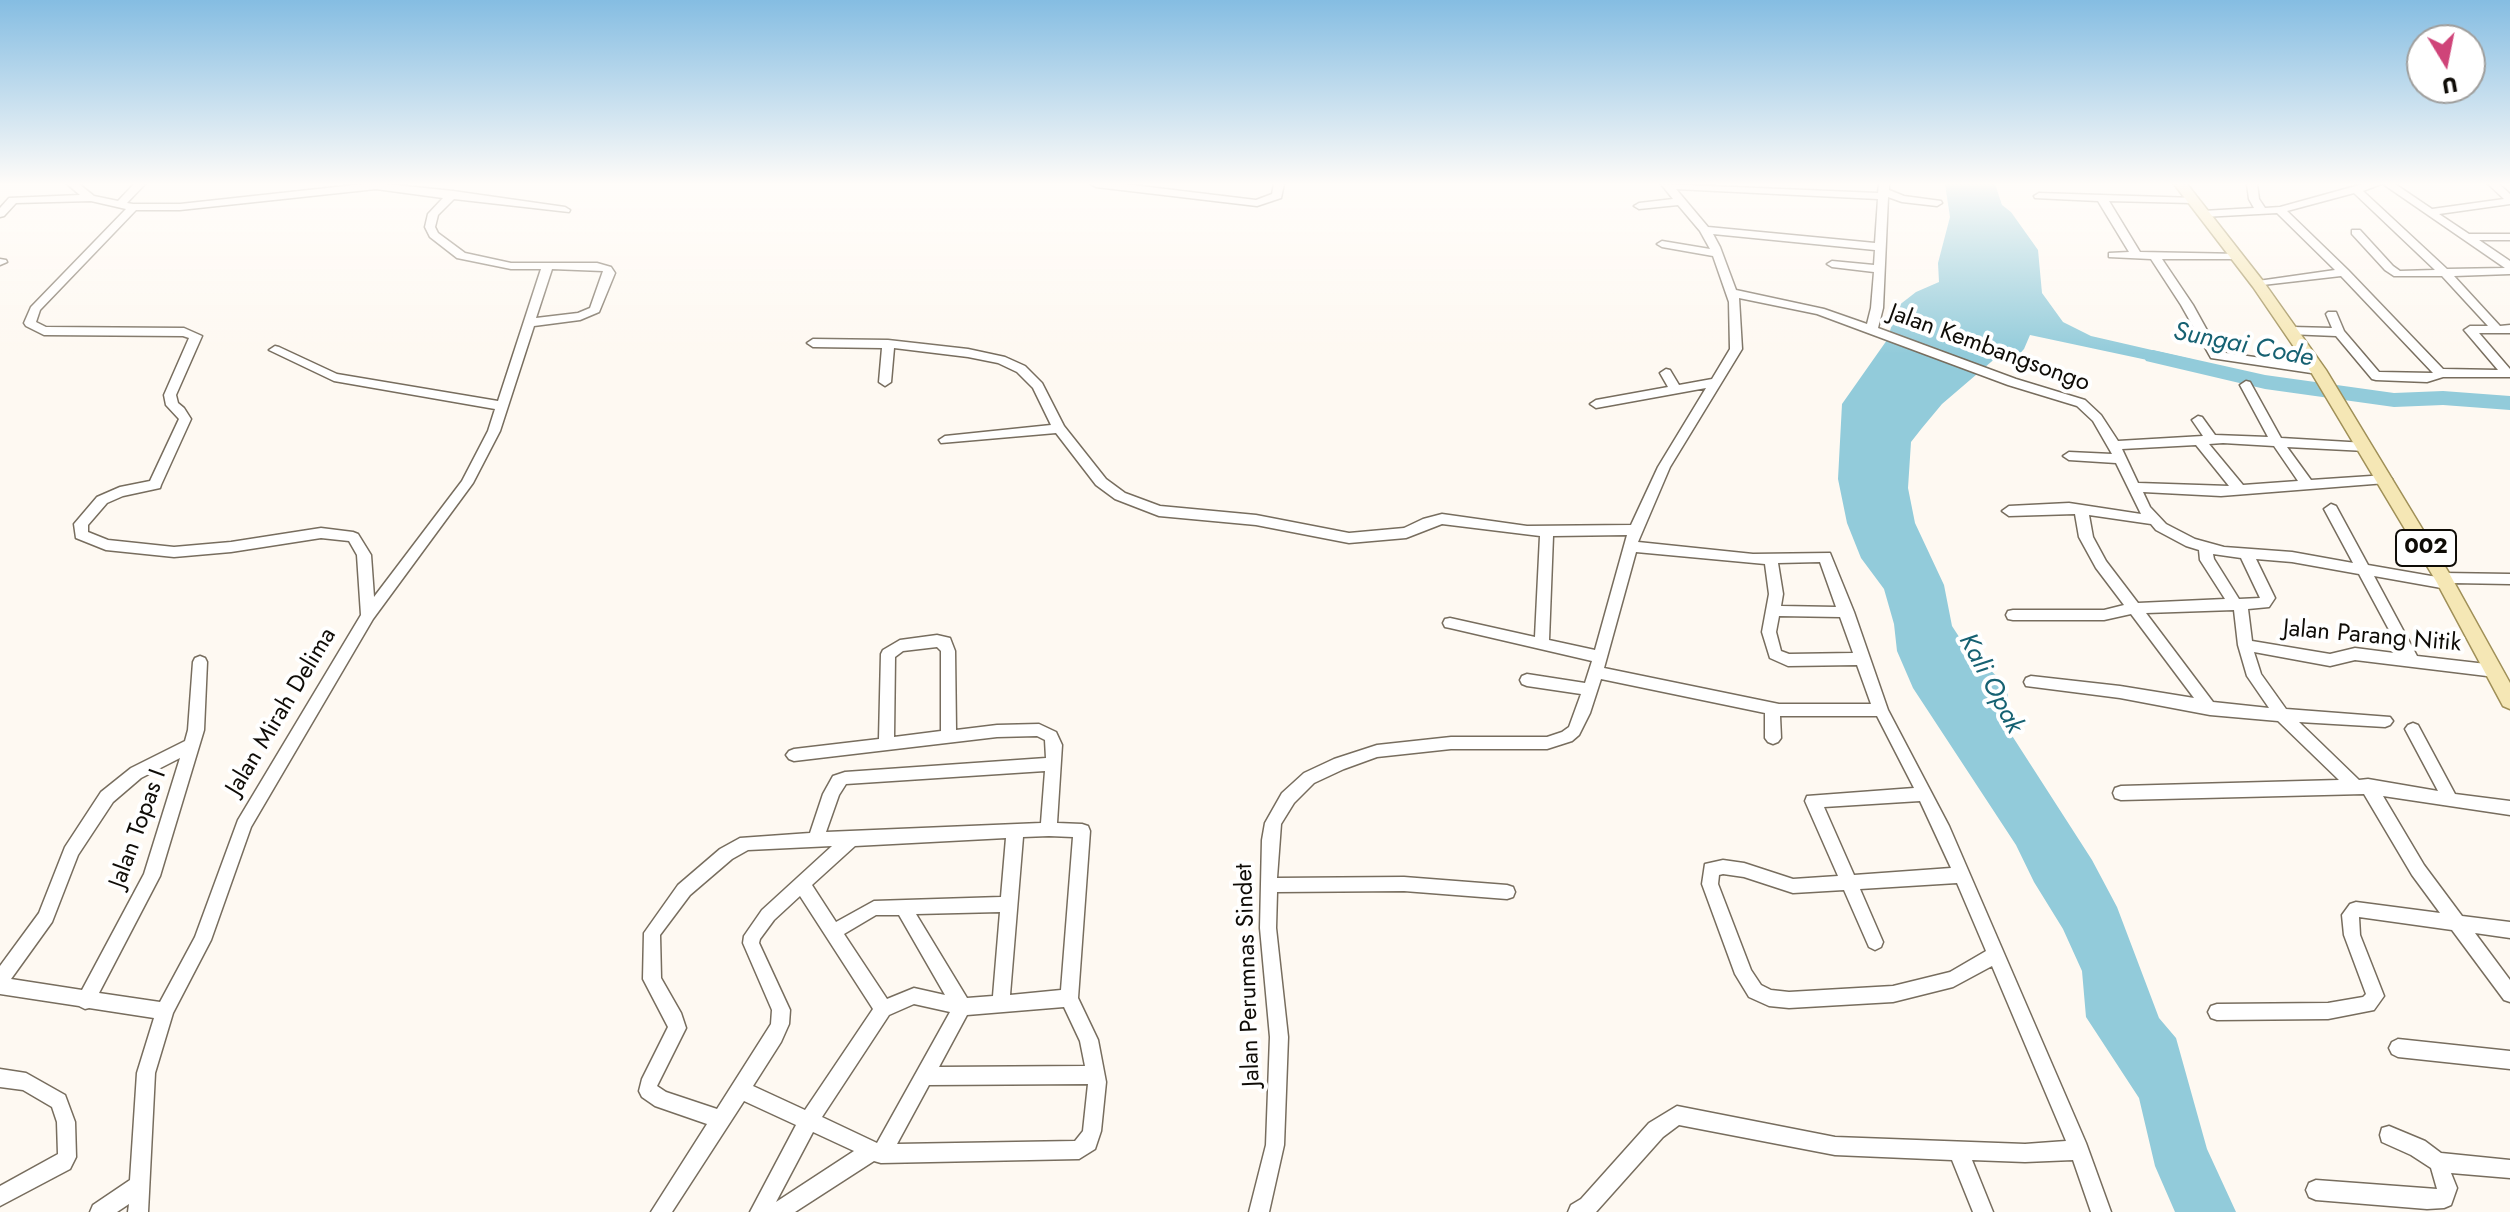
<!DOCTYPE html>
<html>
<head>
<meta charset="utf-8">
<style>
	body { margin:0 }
	#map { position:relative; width:2510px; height:1212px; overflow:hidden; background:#fef9f2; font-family:Jost,sans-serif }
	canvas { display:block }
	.north { position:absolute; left:2406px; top:24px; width:80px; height:80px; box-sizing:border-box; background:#fff; border:2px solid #9f9e9c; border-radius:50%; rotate:170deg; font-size:22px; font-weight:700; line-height:32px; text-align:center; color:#0f0c07 }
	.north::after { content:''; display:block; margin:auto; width:28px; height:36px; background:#cf4479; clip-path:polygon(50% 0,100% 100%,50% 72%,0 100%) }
</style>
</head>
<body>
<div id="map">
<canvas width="2510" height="1212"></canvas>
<div class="north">U</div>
</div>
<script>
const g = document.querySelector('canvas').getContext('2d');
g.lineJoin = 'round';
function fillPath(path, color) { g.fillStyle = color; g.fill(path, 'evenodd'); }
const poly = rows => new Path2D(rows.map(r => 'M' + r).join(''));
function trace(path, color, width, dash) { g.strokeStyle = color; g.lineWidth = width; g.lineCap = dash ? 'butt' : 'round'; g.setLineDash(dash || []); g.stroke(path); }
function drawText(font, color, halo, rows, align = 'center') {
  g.font = font + ' Jost,sans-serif'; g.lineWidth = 8; g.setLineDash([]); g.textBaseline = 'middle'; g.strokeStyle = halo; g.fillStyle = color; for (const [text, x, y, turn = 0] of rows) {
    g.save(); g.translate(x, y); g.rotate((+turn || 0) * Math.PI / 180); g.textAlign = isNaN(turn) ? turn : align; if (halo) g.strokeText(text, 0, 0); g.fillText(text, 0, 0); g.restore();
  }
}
const water = poly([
	[1945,184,1995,184,2002,205,2011,212,2038,250,2042,293,2063,322,2091,336,2191,359,2180,367,2030,335,2024,349,2013,361,1998,356,1942,404,1922,428,1911,442,1908,488,1915,523,1944,585,1952,626,1965,646,2006,685,2011,718,2009,731,2092,860,2117,907,2159,1018,2176,1038,2207,1149,2236,1212,2175,1212,2155,1166,2139,1098,2086,1017,2082,971,2063,929,2034,882,2016,845,1913,688,1897,651,1894,624,1884,589,1861,558,1847,523,1838,479,1842,404,1887,340,1898,306,1916,292,1939,282,1938,263,1950,217]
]);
const river = poly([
	[2153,350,2265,375,2394,393,2443,391,2510,396,2510,410,2443,405,2394,407,2265,389,2146,361,2143,356,2146,351,2153,350]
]);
const minor = poly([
	[67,184,79,184,94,196,118,201,134,184,145,184,127,203,133,204,180,204,364,184,386,184,453,191,565,207,570,210,569,212,454,199,438,215,435,227,438,233,465,253,511,263,597,263,611,267,615,273,599,312,580,320,534,326,500,431,473,483,373,619,251,827,211,940,173,1013,155,1073,148,1212,128,1212,129,1204,117,1212,90,1212,93,1205,130,1180,137,1073,154,1018,89,1008,85,1009,79,1006,0,994,0,966,39,913,65,847,101,792,131,768,185,741,188,730,193,662,195,658,200,656,205,658,207,662,204,730,160,876,99,993,160,1002,195,937,238,820,361,615,357,555,349,541,321,538,231,552,174,557,106,550,76,538,74,524,97,497,120,487,150,481,179,419,166,405,164,395,189,338,183,336,44,335,26,326,24,323,31,307,126,209,91,201,16,203,4,216,0,217,0,208,9,198,80,195,67,184],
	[376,189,443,198,428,214,425,227,430,237,457,258,511,269,541,269,498,401,337,374,279,347,275,346,269,350,334,381,495,409,488,431,462,481,374,597,371,555,358,534,353,532,321,528,231,542,174,547,108,540,88,532,88,525,107,503,123,496,160,488,161,485,191,419,184,408,178,403,176,395,202,336,184,328,46,327,36,322,40,310,136,210,180,210,376,189],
	[552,269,603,271,590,308,578,313,536,318,552,269],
	[180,758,144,874,82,990,11,979,52,922,78,855,113,802,141,778,180,758],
	[1091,184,1124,184,1256,200,1272,194,1274,184,1284,184,1281,198,1257,206,1096,187,1091,184],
	[1661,184,1878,193,1879,184,1889,184,1889,190,1904,196,1941,201,1942,203,1937,206,1902,202,1888,197,1883,308,1878,328,2016,379,2085,400,2101,415,2118,441,2203,436,2192,420,2198,416,2202,417,2215,435,2268,437,2240,385,2246,381,2250,382,2281,438,2366,443,2372,447,2366,451,2287,447,2311,480,2386,475,2392,479,2386,483,2221,496,2143,492,2150,507,2166,524,2195,539,2224,547,2292,552,2353,563,2324,509,2331,504,2336,506,2368,565,2437,577,2443,573,2510,574,2510,584,2453,583,2452,588,2447,589,2374,576,2417,656,2495,665,2500,667,2502,671,2500,675,2495,677,2355,660,2330,666,2254,652,2261,674,2286,709,2390,717,2393,721,2390,725,2385,727,2299,722,2359,780,2368,779,2438,791,2405,729,2408,725,2413,723,2418,725,2455,794,2510,801,2510,815,2383,796,2424,865,2462,916,2510,922,2510,938,2475,933,2510,980,2510,1002,2504,1000,2452,930,2359,917,2360,935,2384,996,2374,1010,2328,1019,2217,1020,2211,1018,2208,1012,2211,1006,2217,1004,2328,1003,2363,997,2366,994,2344,935,2342,915,2350,904,2356,902,2440,913,2412,875,2364,794,2121,800,2115,798,2113,793,2115,788,2121,786,2339,780,2278,721,2210,715,2120,698,2026,686,2024,682,2026,678,2031,676,2120,686,2194,698,2131,614,2104,620,2013,620,2008,619,2006,615,2008,611,2013,610,2104,610,2124,605,2096,568,2079,537,2075,514,2009,516,2002,511,2009,506,2069,503,2141,514,2116,463,2069,460,2063,456,2069,452,2112,454,2093,421,2077,406,2008,385,1817,314,1739,298,1742,349,1670,467,1638,542,1753,554,1830,553,1854,612,1888,710,1949,826,2086,1143,2111,1212,2091,1212,2073,1160,2025,1162,1972,1160,1993,1212,1973,1212,1952,1160,1835,1155,1679,1125,1663,1137,1596,1212,1568,1212,1571,1205,1581,1199,1649,1123,1677,1106,1835,1137,2025,1144,2066,1141,1992,966,1953,987,1893,1002,1789,1008,1769,1006,1749,997,1735,974,1702,884,1705,864,1723,860,1744,863,1793,879,1838,876,1805,801,1807,796,1914,788,1877,716,1780,716,1781,738,1778,742,1773,744,1768,742,1765,738,1765,713,1601,679,1590,713,1579,735,1572,741,1547,749,1451,749,1377,757,1344,769,1314,783,1294,803,1281,824,1277,878,1404,877,1507,885,1513,887,1515,892,1513,897,1507,899,1404,891,1277,892,1276,928,1288,1037,1284,1145,1269,1212,1249,1212,1266,1145,1270,1037,1260,928,1262,840,1265,823,1282,793,1304,773,1334,759,1377,745,1451,737,1547,737,1562,732,1569,727,1581,694,1527,686,1522,684,1520,680,1522,676,1527,674,1585,683,1592,661,1450,628,1445,627,1443,623,1445,619,1450,618,1535,637,1540,536,1442,524,1406,538,1349,543,1256,525,1159,516,1115,499,1096,485,1056,433,941,443,939,440,945,436,1051,425,1033,388,1017,372,998,363,968,357,894,348,891,382,885,386,879,382,882,348,813,347,807,343,813,339,888,340,968,349,1005,357,1025,366,1042,383,1064,426,1106,479,1125,493,1160,506,1256,515,1349,533,1404,528,1423,519,1442,514,1527,526,1631,525,1658,467,1706,388,1596,408,1590,404,1596,400,1668,387,1660,373,1666,369,1670,370,1679,385,1712,379,1730,349,1729,302,1713,256,1662,247,1657,244,1662,241,1710,249,1700,231,1678,205,1639,209,1634,206,1639,203,1673,199,1661,184],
	[1676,189,1878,199,1875,243,1708,227,1676,189],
	[1713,234,1875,250,1874,265,1832,261,1827,264,1832,267,1874,272,1871,308,1867,324,1824,309,1736,290,1720,247,1713,234],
	[2223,443,2274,446,2298,481,2243,485,2209,444,2223,443],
	[2196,445,2229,486,2138,483,2122,449,2196,445],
	[2089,515,2151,524,2156,530,2186,546,2199,550,2200,560,2225,599,2138,603,2106,561,2093,537,2089,515],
	[1627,535,1595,650,1549,640,1553,536,1627,535],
	[1636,552,1765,564,1769,594,1762,632,1770,658,1788,666,1857,665,1871,704,1779,704,1604,668,1636,552],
	[2213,554,2241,558,2260,598,2239,599,2214,559,2213,554],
	[2256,559,2292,562,2359,574,2402,654,2355,648,2330,654,2252,641,2248,609,2269,607,2275,598,2256,559],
	[1820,562,1836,607,1781,606,1783,594,1778,563,1820,562],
	[2234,610,2238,645,2247,676,2269,708,2213,702,2146,613,2234,610],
	[1779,616,1840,617,1853,653,1789,654,1781,651,1776,632,1779,616],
	[1920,801,1951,868,1854,875,1824,807,1920,801],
	[1723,874,1744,877,1793,893,1844,890,1869,947,1875,950,1881,947,1883,942,1860,889,1957,883,1986,951,1950,972,1893,986,1789,992,1771,990,1761,985,1751,970,1718,884,1719,875,1723,874],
	[2247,184,2257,184,2259,199,2265,208,2280,207,2363,184,2381,184,2363,191,2447,269,2505,268,2383,184,2395,184,2432,209,2504,199,2488,184,2499,184,2510,194,2510,204,2439,214,2469,234,2510,234,2510,240,2479,240,2510,261,2510,274,2454,276,2500,326,2510,325,2510,333,2479,333,2510,369,2510,377,2443,377,2427,382,2376,380,2372,379,2336,336,2288,334,2286,331,2292,327,2332,328,2326,314,2328,312,2336,312,2344,331,2379,372,2433,373,2341,276,2254,286,2252,284,2258,281,2335,270,2277,213,2203,217,2198,214,2203,211,2254,208,2249,199,2247,184],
	[2354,193,2435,270,2400,271,2393,266,2360,230,2352,230,2352,234,2385,270,2394,276,2442,276,2488,326,2470,326,2464,330,2498,370,2443,369,2348,270,2287,211,2354,193],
	[2039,193,2196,198,2197,200,2192,203,2109,201,2140,252,2241,254,2241,258,2237,259,2162,259,2193,305,2219,352,2318,366,2324,370,2318,374,2211,358,2181,305,2151,259,2109,257,2109,253,2129,252,2098,201,2035,198,2034,196,2039,193],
	[0,259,6,260,7,262,0,265,0,259],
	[937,635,950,638,955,651,956,730,997,725,1039,724,1056,732,1062,745,1057,823,1082,824,1088,826,1090,831,1078,998,1098,1040,1106,1082,1101,1131,1095,1149,1079,1159,881,1163,874,1161,795,1212,750,1212,796,1125,744,1101,672,1212,651,1212,707,1124,655,1106,642,1097,639,1091,642,1079,668,1027,643,979,644,933,678,885,720,849,740,838,810,833,823,794,833,776,845,772,1046,758,1045,740,1037,736,997,737,794,761,789,759,786,755,789,751,794,749,879,739,881,654,883,650,900,640,937,635],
	[937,647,941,651,941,731,894,737,895,657,903,651,937,647],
	[1045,771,1041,823,826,832,839,795,846,784,1045,771],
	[1049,836,1073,837,1061,990,1010,995,1023,837,1049,836],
	[1006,838,1001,897,874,901,836,922,812,885,855,846,1006,838],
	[832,846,762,910,744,936,743,943,772,1010,771,1024,717,1109,666,1092,657,1086,686,1028,681,1013,661,978,660,935,690,895,732,859,748,850,832,846],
	[800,896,873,1009,805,1110,753,1086,781,1042,789,1024,790,1010,759,943,760,939,774,920,800,896],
	[1000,912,993,996,967,998,916,914,1000,912],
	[876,915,899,915,945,995,914,988,887,999,844,934,876,915],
	[914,1004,950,1012,877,1143,822,1117,889,1015,914,1004],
	[1064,1007,1080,1041,1085,1066,939,1067,967,1015,1064,1007],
	[1088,1084,1083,1131,1075,1141,897,1144,929,1085,1088,1084],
	[813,1132,854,1151,776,1202,813,1132],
	[2398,1039,2510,1051,2510,1069,2398,1057,2392,1054,2389,1048,2392,1042,2398,1039],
	[0,1069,26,1073,65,1095,75,1122,76,1157,70,1169,0,1206,0,1186,58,1154,57,1122,52,1107,23,1090,0,1087,0,1069],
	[2389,1126,2425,1141,2441,1153,2510,1160,2510,1178,2451,1173,2457,1188,2451,1205,2444,1208,2427,1209,2316,1200,2309,1197,2306,1190,2309,1183,2316,1180,2437,1189,2431,1168,2411,1155,2382,1142,2380,1135,2382,1128,2389,1126]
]);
const major = poly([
	[2174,184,2187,184,2263,281,2326,370,2449,573,2510,683,2510,709,2503,706,2436,581,2311,372,2253,287,2174,184]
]);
const shields = [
	[2426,548,60]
];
const shieldNames = [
	["002",2426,548]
];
const streetNames = [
	["Jalan Kembangsongo",1989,349,20],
	["Jalan Parang Nitik",2372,637,5],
	["Jalan Mirah Delima",282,712,-59],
	["Jalan Topas I",139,829,-70],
	["Jalan Perumnas Sindet",1249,975,-92]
];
const waterNames = [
	["Sungai Code",2243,346,11],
	["Kali Opak",1990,684,62]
];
fillPath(water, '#92cbda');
fillPath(river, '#92cbda');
trace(minor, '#776d5e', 3);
trace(major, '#a09058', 3);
fillPath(minor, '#fff');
fillPath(major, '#f5e7b5');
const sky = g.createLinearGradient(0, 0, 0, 354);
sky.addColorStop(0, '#85bde2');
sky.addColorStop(0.52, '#fffcf9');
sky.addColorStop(1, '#fffcf900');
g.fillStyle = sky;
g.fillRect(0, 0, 2510, 354);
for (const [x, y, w] of shields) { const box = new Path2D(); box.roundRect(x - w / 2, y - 18, w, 36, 6); g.fillStyle = '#fff'; g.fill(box); trace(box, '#0f0c07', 2); }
drawText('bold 22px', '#0f0c07', null, shieldNames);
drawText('24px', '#0f0c07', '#fff', streetNames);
drawText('italic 26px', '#166172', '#fff', waterNames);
</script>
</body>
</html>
